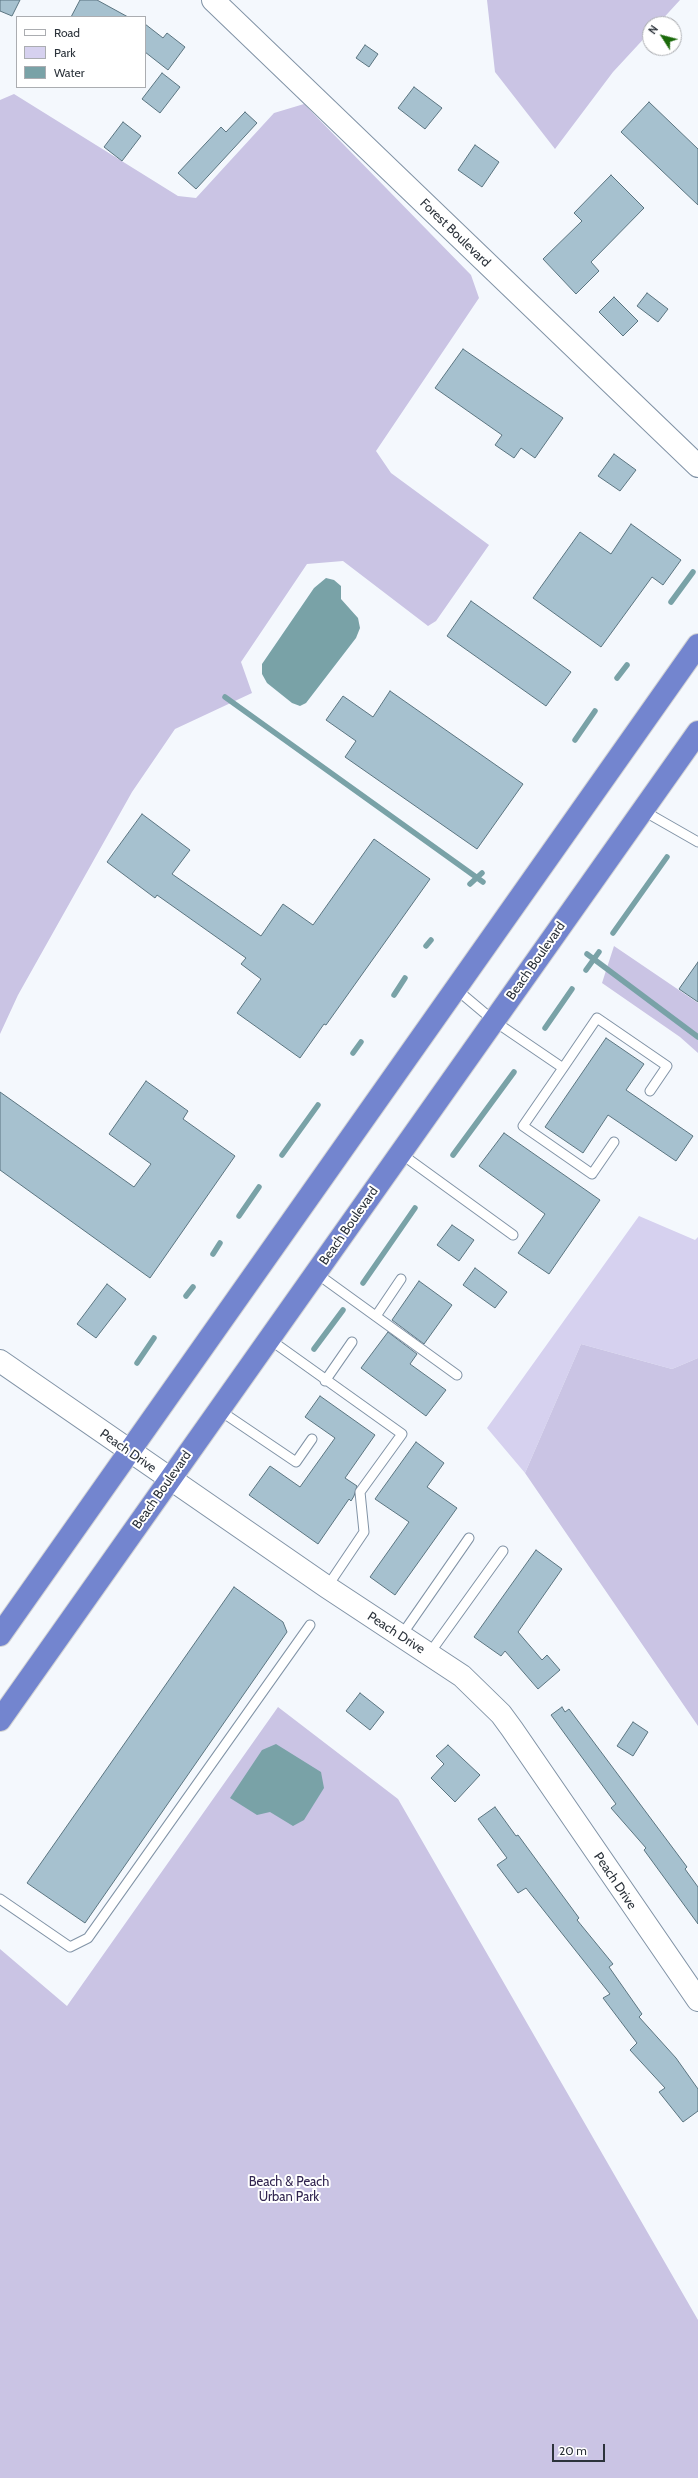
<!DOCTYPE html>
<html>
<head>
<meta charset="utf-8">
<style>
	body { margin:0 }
	#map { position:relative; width:698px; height:2478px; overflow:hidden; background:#f4f8fd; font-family:Cabin,sans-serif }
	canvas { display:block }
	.legend { position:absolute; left:16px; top:16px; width:130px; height:72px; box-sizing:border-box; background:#fff; border:1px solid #abadb1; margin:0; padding:5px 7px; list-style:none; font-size:12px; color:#2c333b }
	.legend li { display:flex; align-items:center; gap:8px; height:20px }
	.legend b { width:20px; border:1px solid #abadb1 }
	.north { position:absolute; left:642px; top:16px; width:40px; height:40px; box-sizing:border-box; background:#fff; border:1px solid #abadb1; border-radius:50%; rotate:306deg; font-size:11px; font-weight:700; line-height:16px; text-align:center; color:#2c333b }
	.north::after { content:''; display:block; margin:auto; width:14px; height:18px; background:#1b6a0b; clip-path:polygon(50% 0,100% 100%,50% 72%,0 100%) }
	.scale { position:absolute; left:552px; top:2444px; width:53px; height:18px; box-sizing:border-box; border:2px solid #2c333b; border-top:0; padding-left:5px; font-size:12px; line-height:14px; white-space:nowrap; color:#2c333b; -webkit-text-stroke:3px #fff; paint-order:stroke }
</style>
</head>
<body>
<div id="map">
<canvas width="698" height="2478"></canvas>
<ul class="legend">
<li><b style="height:5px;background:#fff"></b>Road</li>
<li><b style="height:11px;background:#d6d1ef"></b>Park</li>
<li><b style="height:11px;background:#79a2a7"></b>Water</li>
</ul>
<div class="north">N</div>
<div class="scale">20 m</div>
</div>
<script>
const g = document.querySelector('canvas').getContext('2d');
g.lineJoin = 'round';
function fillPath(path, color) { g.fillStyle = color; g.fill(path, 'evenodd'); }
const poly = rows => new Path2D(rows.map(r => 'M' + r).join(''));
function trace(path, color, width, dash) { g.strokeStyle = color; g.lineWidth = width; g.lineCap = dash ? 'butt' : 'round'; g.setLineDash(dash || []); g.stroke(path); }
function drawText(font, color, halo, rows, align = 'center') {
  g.font = font + ' Cabin,sans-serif'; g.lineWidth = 4; g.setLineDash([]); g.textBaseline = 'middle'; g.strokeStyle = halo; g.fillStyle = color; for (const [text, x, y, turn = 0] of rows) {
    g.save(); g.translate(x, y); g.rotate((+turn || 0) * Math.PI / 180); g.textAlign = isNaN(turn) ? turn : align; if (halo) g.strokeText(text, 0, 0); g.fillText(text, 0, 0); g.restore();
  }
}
const green = poly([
	[639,1216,695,1240,698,1237,698,1358,672,1369,581,1344,525,1473,487,1428]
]);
const forest = poly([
	[487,0,680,0,658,24,650,24,650,32,613,72,555,149,495,72],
	[14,94,178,196,196,198,274,113,304,104,471,275,479,298,376,451,391,473,489,545,436,621,428,626,343,561,307,564,241,662,252,693,175,729,132,792,18,995,0,1034,0,100],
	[614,946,698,1003,698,1053,680,1037,602,983],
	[581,1344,672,1369,698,1358,698,1726,525,1473],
	[278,1707,398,1799,698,2320,698,2478,0,2478,0,1949,67,2006]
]);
const water = poly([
	[326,578,334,580,341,586,341,599,358,618,360,628,356,638,306,703,300,706,292,703,267,683,262,674,262,664,314,588],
	[276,1744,321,1772,324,1788,304,1820,293,1826,270,1812,257,1815,230,1798,262,1750]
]);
const stream = poly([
	[671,602,693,572],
	[617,678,627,665],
	[225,697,483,882],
	[575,740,595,711],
	[470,884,482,873],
	[613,933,667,857],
	[426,946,431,940],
	[587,954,698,1037],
	[586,970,599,952],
	[394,995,405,978],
	[545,1028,572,989],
	[353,1053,361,1042],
	[282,1155,318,1105],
	[453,1155,514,1072],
	[239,1216,259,1187],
	[213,1254,220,1243],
	[363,1283,415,1208],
	[186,1296,193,1287],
	[314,1349,343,1310],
	[137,1363,154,1338]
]);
const building = poly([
	[0,0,20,0,12,16,0,11,0,0],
	[80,0,97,0,128,17,71,17,80,0],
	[145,24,163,38,167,33,185,47,168,70,145,52,145,24],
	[365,45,378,54,369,67,356,58,365,45],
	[162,73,180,87,160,113,142,99,162,73],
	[414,87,442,108,425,129,398,108,414,87],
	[649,102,698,149,698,205,621,132,649,102],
	[245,112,257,123,196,189,178,173,221,127,226,132,245,112],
	[123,122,141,136,122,161,104,147,123,122],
	[475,145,499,162,482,187,458,170,475,145],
	[611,175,644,208,591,262,599,271,576,294,543,259,582,221,574,213,611,175],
	[647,293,668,309,658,322,637,306,647,293],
	[614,297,638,321,623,336,599,312,614,297],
	[463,349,563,418,535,458,521,448,514,458,495,445,502,435,435,388,463,349],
	[614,454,636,470,620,491,598,476,614,454],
	[631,524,681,560,663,585,652,577,601,647,533,598,580,532,611,554,631,524],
	[471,601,571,672,546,706,447,636,471,601],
	[390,691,523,784,477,849,345,757,356,741,326,720,343,696,373,717,390,691],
	[142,814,190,850,172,874,261,936,283,904,313,925,374,839,430,879,326,1025,324,1024,300,1058,237,1013,261,979,241,964,246,958,157,895,155,898,107,862,142,814],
	[698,962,698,1002,679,989,698,962],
	[606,1038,644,1064,626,1090,693,1136,676,1161,608,1115,583,1153,545,1127,606,1038],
	[146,1081,188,1111,183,1119,235,1156,150,1278,0,1170,0,1092,134,1187,151,1164,109,1134,146,1081],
	[504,1133,600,1200,549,1274,518,1253,545,1214,479,1166,504,1133],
	[452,1225,474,1240,459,1261,437,1245,452,1225],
	[475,1268,507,1292,495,1308,463,1285,475,1268],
	[419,1281,452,1305,424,1344,392,1320,419,1281],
	[107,1284,126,1299,96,1338,77,1324,107,1284],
	[388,1332,417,1354,410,1364,446,1390,426,1416,361,1368,388,1332],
	[320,1396,375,1435,345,1478,357,1486,354,1496,351,1501,349,1499,318,1544,249,1495,270,1466,300,1487,335,1438,305,1417,320,1396],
	[416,1442,444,1463,427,1487,457,1508,395,1595,370,1577,409,1522,375,1499,416,1442],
	[536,1550,562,1569,518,1632,542,1660,547,1655,560,1670,538,1689,505,1651,501,1656,474,1637,536,1550],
	[234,1587,283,1622,287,1632,85,1923,27,1883,234,1587],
	[360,1693,384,1712,370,1730,346,1711,360,1693],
	[562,1707,565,1712,569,1709,687,1867,685,1869,698,1887,698,1924,644,1850,646,1848,611,1808,616,1804,551,1715,562,1707],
	[633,1722,648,1732,633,1756,617,1746,633,1722],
	[448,1745,480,1775,455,1802,431,1778,444,1764,436,1756,448,1745],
	[495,1807,516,1836,518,1835,579,1918,577,1920,613,1964,609,1967,642,2014,639,2017,676,2058,698,2089,698,2111,683,2122,659,2092,665,2088,630,2050,637,2043,603,1998,610,1994,526,1888,518,1893,497,1865,507,1858,478,1819,495,1807]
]);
const lane = poly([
	[642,810,698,842],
	[456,989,494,1021,563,1068,523,1126,592,1174,614,1142],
	[563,1068,597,1018,667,1066,650,1091],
	[400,1153,513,1235],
	[316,1273,457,1375],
	[376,1316,401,1279],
	[269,1339,402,1434,360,1492,364,1532,327,1587],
	[325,1381,352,1342],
	[219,1410,296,1462,312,1439],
	[401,1636,469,1538],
	[429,1654,503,1551],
	[0,1899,70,1947,88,1938,310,1625]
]);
const secondary = poly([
	[213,0,698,466],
	[0,1361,327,1587,462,1676,501,1714,512,1729,698,2000]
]);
const highway = poly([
	[0,1635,698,645],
	[0,1720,698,732]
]);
const streetNames = [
	["Forest Boulevard",455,233,44],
	["Beach Boulevard",536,961,-55],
	["Beach Boulevard",349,1226,-55],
	["Peach Drive",128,1451,35],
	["Beach Boulevard",162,1490,-55],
	["Peach Drive",396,1633,33],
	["Peach Drive",615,1881,56]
];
const parkNames = [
	["Beach & Peach",289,2182],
	["Urban Park",289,2197]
];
fillPath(green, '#d6d1ef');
fillPath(forest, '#cac4e4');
fillPath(water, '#79a2a7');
trace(stream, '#79a2a7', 5.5);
fillPath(building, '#a6c1cf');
trace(building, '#5b7581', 1);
trace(lane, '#8193a6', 11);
trace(secondary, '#8193a6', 24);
trace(highway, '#d1d2d4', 24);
trace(lane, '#fff', 9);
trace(secondary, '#fff', 22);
trace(highway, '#7385cf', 22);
drawText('13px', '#2c333b', '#fff', streetNames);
drawText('13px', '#312550', '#fff', parkNames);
</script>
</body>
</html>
